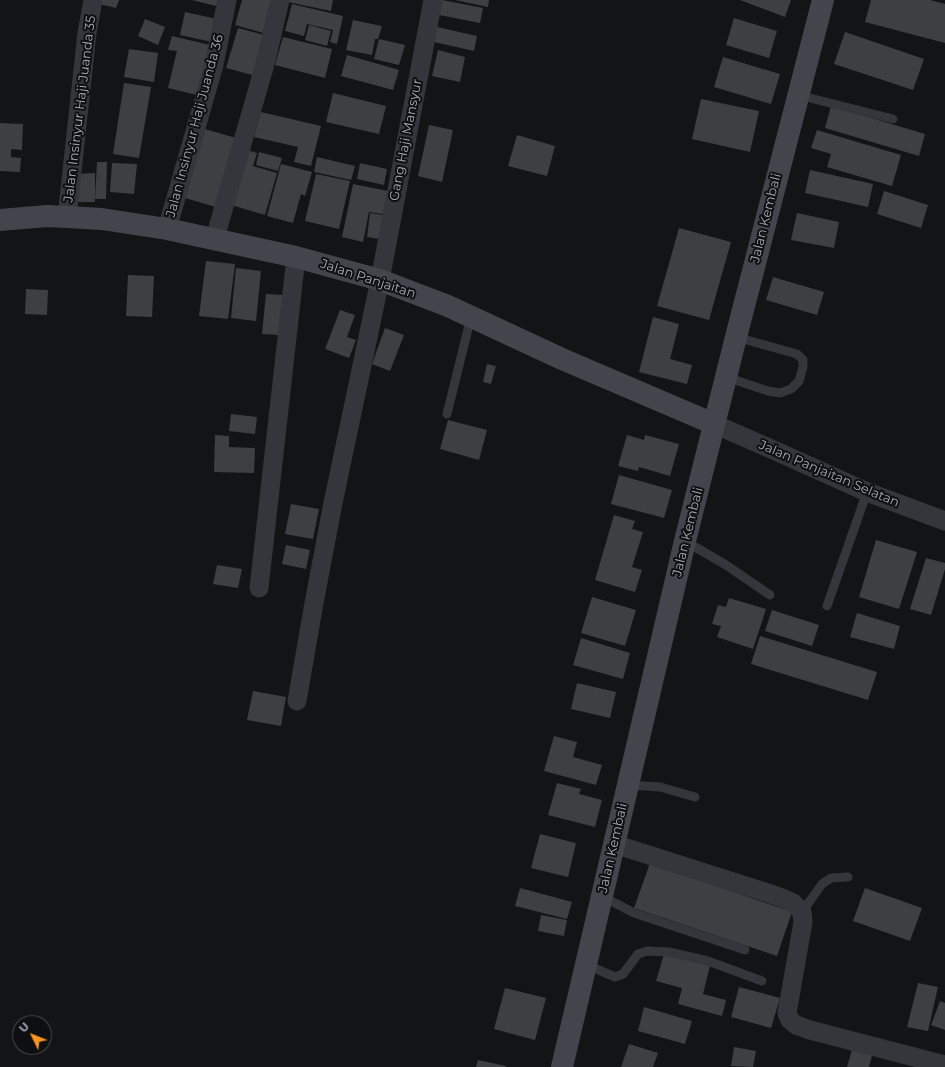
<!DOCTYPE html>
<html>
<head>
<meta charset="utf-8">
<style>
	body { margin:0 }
	#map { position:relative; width:945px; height:1067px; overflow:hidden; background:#131415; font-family:Montserrat,sans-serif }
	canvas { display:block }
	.north { position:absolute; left:12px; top:1015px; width:40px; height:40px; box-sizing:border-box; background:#0e0f10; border:1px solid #4a4e53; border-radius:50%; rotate:313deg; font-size:11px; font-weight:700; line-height:16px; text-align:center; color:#a4acb7 }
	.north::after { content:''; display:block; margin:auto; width:14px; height:18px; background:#ff9422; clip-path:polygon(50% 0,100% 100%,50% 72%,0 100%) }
</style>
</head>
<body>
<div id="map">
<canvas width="945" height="1067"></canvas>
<div class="north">U</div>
</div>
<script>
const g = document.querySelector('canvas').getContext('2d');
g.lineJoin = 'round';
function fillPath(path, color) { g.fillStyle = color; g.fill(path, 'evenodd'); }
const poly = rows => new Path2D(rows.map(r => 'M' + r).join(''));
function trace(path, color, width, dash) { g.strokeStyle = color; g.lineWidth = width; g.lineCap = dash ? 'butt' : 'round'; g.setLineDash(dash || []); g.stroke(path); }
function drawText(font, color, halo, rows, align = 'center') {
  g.font = font + ' Montserrat,sans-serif'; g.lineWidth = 4; g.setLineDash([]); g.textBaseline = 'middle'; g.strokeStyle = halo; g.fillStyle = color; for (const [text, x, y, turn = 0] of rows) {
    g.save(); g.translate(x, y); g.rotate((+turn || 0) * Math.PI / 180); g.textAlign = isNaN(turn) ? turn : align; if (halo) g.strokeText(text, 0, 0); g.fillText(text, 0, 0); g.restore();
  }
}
const building = poly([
	[100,0,119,0,116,8,99,4],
	[192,0,218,0,216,6],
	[242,0,277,0,267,34,235,25],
	[289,0,333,0,331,11,288,2],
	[442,0,483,8,480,23,439,15],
	[455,0,489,0,488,7],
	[740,0,791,0,785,17],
	[871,0,930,0,945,4,945,43,865,22],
	[292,4,343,16,337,44,330,42,333,30,307,24,304,36,285,31],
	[185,12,217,19,212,42,180,35],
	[734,18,777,31,769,58,726,45],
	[145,19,165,27,158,45,138,36],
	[353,20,382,26,378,39,375,39,372,55,346,50],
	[309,25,331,31,327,46,305,40],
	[437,27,477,36,474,51,434,42],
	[238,28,268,36,256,76,226,68],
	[845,32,924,59,913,90,834,64],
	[172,36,210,45,197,95,168,88,177,51,168,50],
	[283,37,332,49,325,78,275,65],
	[379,39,405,45,399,65,374,59],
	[129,49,158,53,154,82,124,77],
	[438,50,465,57,460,82,432,76],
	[347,55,399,70,393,90,341,76],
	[723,57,780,74,771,104,714,87],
	[124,83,151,87,139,158,113,154],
	[333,93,386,106,379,134,326,122],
	[701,99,759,111,750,152,692,139],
	[831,106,925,134,919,156,825,128],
	[261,112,321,126,311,166,294,162,298,147,254,137],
	[0,123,23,124,22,150,11,149,11,157,21,158,20,172,0,171],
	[429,125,453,130,442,182,418,176],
	[205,129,236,138,216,207,185,198],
	[817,130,901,155,892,186,827,167,831,154,811,148],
	[517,135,555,146,547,176,508,166],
	[247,150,257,153,253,166,277,173,265,215,231,205],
	[259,152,282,158,278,171,256,165],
	[317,157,355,166,351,180,314,172],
	[97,162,107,162,106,199,95,199],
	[112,163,137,164,134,194,110,192],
	[360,163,387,169,384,185,357,179],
	[281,164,312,172,305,196,301,194,293,223,267,216],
	[810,170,873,184,868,207,805,193],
	[95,173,95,202,77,202,77,174],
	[316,174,350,181,339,229,305,221],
	[353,184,388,191,383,214,369,212,363,242,342,237],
	[884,191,928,205,921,228,877,214],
	[370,213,383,215,379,239,367,237],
	[797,213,839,222,834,248,791,240],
	[679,228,731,242,709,320,657,306],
	[206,261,235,264,228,319,199,316],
	[236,268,261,271,256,321,231,318],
	[128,275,154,276,152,317,126,316],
	[773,277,824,292,817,315,766,300],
	[26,289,48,290,47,315,25,314],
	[266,294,283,295,279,335,262,334],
	[340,310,355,315,347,337,356,340,349,358,325,349],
	[653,317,679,324,670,359,692,365,687,384,639,372],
	[385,328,404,335,390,371,372,364],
	[487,364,496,366,491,384,483,382],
	[231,414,257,417,255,434,229,431],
	[448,420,487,430,479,460,440,449],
	[215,435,229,436,229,447,255,448,254,473,214,472],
	[627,435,644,440,645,435,679,444,670,476,639,467,638,471,618,466],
	[619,475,672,490,664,518,611,504],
	[291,504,319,509,313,539,285,534],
	[614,515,635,521,632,529,643,532,632,567,642,570,635,592,595,580],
	[876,540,917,552,899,609,859,597],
	[286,545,310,550,306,569,282,564],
	[926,558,945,563,945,569,931,615,910,609],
	[217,565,242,569,238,588,213,584],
	[592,597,636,610,625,646,581,633],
	[729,598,766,609,753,649,717,637,721,626,712,624,718,605,726,607],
	[772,610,819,625,812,646,765,631],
	[857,613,900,626,894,649,850,637],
	[760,636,877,672,868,700,751,664],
	[581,638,630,653,623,679,573,665],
	[577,683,616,692,610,718,571,709],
	[253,691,286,697,281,726,247,720],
	[554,736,577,742,573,757,602,765,596,785,544,771],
	[557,783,581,789,579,794,602,800,595,827,548,815],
	[540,834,576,843,568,877,531,868],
	[650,863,792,912,777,956,634,908],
	[520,888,572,902,567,919,515,906],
	[865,888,922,908,910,941,853,921],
	[541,915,567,920,564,936,538,931],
	[664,954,710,966,703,994,726,1000,722,1016,678,1004,682,988,656,981],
	[918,983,938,987,928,1031,907,1027],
	[739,987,780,998,771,1028,731,1017],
	[505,988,546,998,535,1040,494,1029],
	[940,1001,945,1003,945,1030,931,1025],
	[644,1007,692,1021,685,1044,638,1031],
	[629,1044,658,1053,653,1067,621,1067],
	[853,1046,873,1052,869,1067,847,1067],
	[734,1047,756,1051,753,1067,731,1066],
	[478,1060,506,1066,506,1067,476,1067]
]);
const lane = poly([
	[798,95,893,119],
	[726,377,768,391,780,393,791,389,799,381,803,367,803,360,797,354,736,337],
	[447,414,471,317],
	[685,541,726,565,770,595],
	[827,606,867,492],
	[628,785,660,787,695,797],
	[602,896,634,913,745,950],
	[802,912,822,884,831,878,848,877],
	[587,965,615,977,623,974,638,954,647,951,669,952,708,961,762,981]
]);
const street = poly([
	[67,217,87,33,93,0],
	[167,229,214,65,227,0],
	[215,238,265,64,280,0],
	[714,424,769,448,867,492,945,521],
	[259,588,296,257],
	[297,701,314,603,333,503,380,280,433,0],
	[614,844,768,893,782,898,793,903,802,912,803,922,787,1013,790,1020,796,1025,810,1030,945,1065]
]);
const secondary = poly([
	[0,220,47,216,67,217,102,219,167,229,296,257,380,280,448,306,562,359,714,424],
	[562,1067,685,541,736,337,823,0]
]);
const streetNames = [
	["Jalan Insinyur Haji Juanda 35",80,109,-83],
	["Jalan Insinyur Haji Juanda 36",195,126,-75],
	["Gang Haji Mansyur",406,140,-79],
	["Jalan Kembali",766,218,-76],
	["Jalan Panjaitan",368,279,18],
	["Jalan Panjaitan Selatan",829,474,23],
	["Jalan Kembali",688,532,-76],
	["Jalan Kembali",613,848,-77]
];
fillPath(building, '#3d3f43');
trace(lane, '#34363b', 9);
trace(street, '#34363b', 19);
trace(secondary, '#42454b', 22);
drawText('13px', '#a4acb7', '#0e0f10', streetNames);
</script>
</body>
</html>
